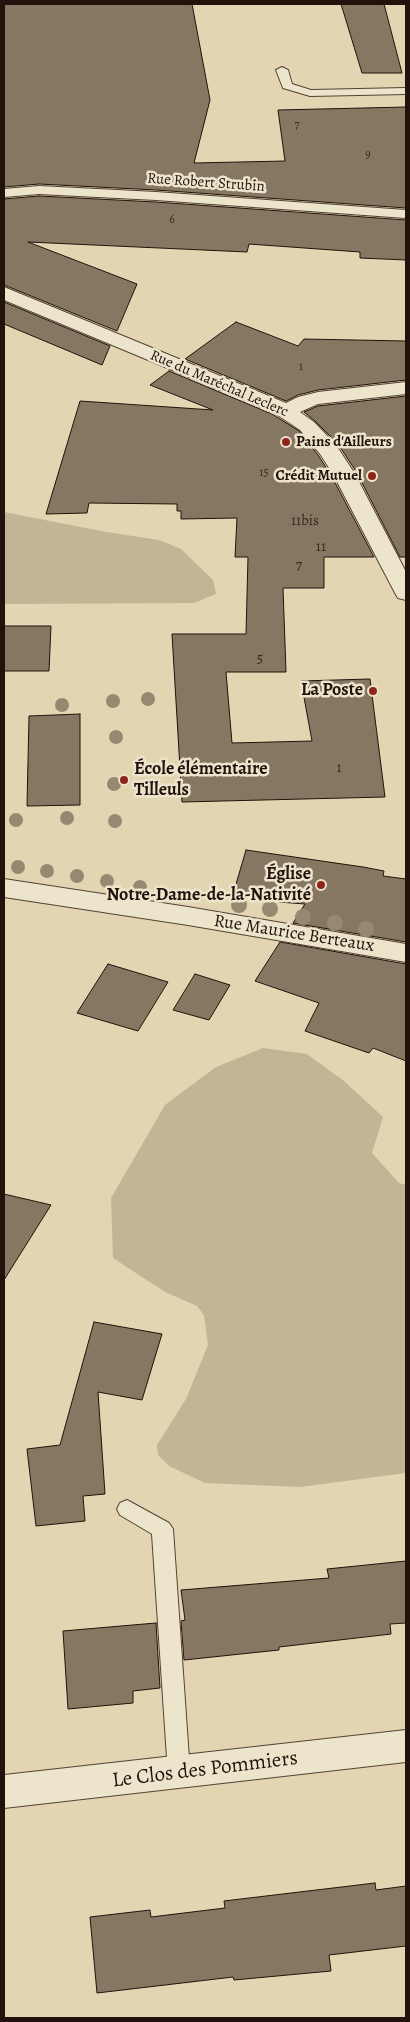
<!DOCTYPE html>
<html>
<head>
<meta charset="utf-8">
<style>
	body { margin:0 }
	#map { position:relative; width:410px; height:2022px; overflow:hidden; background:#e3d5b1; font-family:Alegreya,serif }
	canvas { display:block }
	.frame { position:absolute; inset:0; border:5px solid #21120c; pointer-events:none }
</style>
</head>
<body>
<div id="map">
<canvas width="410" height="2022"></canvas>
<div class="frame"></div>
</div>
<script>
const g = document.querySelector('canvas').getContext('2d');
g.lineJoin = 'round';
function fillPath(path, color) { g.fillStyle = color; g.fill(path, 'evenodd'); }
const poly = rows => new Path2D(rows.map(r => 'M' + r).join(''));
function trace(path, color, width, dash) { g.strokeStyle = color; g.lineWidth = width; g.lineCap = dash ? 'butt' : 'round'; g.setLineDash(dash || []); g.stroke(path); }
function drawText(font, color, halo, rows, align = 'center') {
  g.font = font + ' Alegreya,serif'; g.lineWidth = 5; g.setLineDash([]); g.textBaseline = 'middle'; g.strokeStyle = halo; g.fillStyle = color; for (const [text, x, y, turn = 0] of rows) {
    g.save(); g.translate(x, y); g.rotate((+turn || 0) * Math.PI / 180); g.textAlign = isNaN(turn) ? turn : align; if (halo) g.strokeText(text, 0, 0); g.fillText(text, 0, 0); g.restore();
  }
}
const green = poly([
	[4,512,106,532,159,540,181,549,213,580,216,594,194,603,4,604],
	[263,1048,307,1054,344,1081,383,1117,372,1153,399,1183,406,1185,406,1473,300,1487,205,1483,169,1466,158,1455,157,1445,186,1399,208,1345,204,1315,197,1306,165,1292,113,1258,111,1198,165,1105,216,1067]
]);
const building = poly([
	[4,4,192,4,210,100,194,163,285,161,278,110,406,107,406,208,156,190,39,184,4,187,4,4],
	[341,4,384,4,402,73,362,73,341,4],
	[39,196,156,202,406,220,406,260,360,258,360,252,249,244,247,252,28,242,137,284,117,331,4,285,4,199,39,196],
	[4,302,110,346,102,365,4,324,4,302],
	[236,322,298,346,304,339,406,341,406,380,318,390,298,395,286,401,185,359,236,322],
	[169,371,272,414,299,431,318,455,331,475,374,557,324,557,324,588,283,588,286,672,226,672,232,743,312,741,301,681,370,679,385,797,182,802,172,634,246,634,248,557,235,557,237,518,181,519,181,511,177,511,177,504,89,503,87,513,46,514,80,401,213,410,150,385,169,371],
	[406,396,406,557,400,557,357,473,338,444,315,421,304,412,318,406,406,396],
	[4,626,51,626,49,671,4,671,4,626],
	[80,714,80,805,27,806,29,716,80,714],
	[246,850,363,867,384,871,383,876,406,879,406,942,293,923,305,904,279,902,279,899,234,891,246,850],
	[280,942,406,964,406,1061,373,1048,369,1053,305,1031,319,1003,255,981,280,942],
	[108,964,168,982,138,1031,77,1013,108,964],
	[195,974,230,985,209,1020,173,1010,195,974],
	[4,1194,51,1205,4,1280,4,1194],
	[94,1322,162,1334,142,1400,98,1392,105,1494,83,1496,85,1521,36,1526,27,1449,60,1445,94,1322],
	[406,1561,406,1623,390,1624,391,1634,279,1647,279,1650,184,1660,181,1621,185,1620,181,1590,329,1578,327,1569,406,1561],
	[156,1623,160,1688,133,1691,133,1703,68,1709,63,1631,156,1623],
	[375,1883,376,1890,406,1886,406,1946,329,1955,331,1971,234,1980,233,1977,97,1993,90,1917,150,1910,151,1917,225,1908,224,1901,375,1883]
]);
const lane = poly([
	[282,67,288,70,292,84,311,90,406,88,406,94,310,96,283,88,276,70,282,67],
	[39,186,156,192,406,210,406,218,156,200,39,194,4,197,4,189,39,186],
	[127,1500,169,1523,173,1529,190,1773,187,1780,179,1783,171,1780,168,1773,152,1534,120,1515,117,1509,120,1503,127,1500]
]);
const street = poly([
	[4,287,286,403,298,397,318,392,406,382,406,394,318,404,300,412,314,422,336,445,355,474,406,572,406,600,398,598,395,593,333,474,320,454,300,430,273,412,4,300,4,287],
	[4,879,188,907,406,944,406,962,188,925,4,897,4,879],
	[406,1730,406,1762,4,1808,4,1775,406,1730]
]);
const trees = [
	[148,699,7],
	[113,701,7],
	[62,705,7],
	[116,737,7],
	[114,784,7],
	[67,818,7],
	[16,820,7],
	[115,821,7],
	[18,867,7],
	[47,871,7],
	[77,876,7],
	[107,881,7],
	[140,887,7],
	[239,905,8],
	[270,909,8],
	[303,917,8],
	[335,923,8],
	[366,929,8]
];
const markers = [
	[286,442,5,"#8f2418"],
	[372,476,5,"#8f2418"],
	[373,691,5,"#8f2418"],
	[124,780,5,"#8f2418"],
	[321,885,5,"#8f2418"]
];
const farNumbernames = [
	["7",297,125],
	["9",368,155],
	["6",172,220],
	["1",301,367],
	["15",264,473]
];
const farStreetnames = [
	["Rue Robert Strubin",206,183,4],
	["Rue du Maréchal Leclerc",219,384,23]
];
const farPoinames = [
	["Pains d'Ailleurs",296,442],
	["Crédit Mutuel",362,476,"right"]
];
const numberNames = [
	["11bis",305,521],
	["11",321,547],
	["7",299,566],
	["5",260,659],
	["1",339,768]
];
const poiNames = [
	["La Poste",363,691],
	["École élémentaire",134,770,"left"],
	["Tilleuls",134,791,"left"],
	["Église",311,875],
	["Notre-Dame-de-la-Nativité",311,896]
];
const streetNames = [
	["Rue Maurice Berteaux",294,934,9]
];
const nearStreetnames = [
	["Le Clos des Pommiers",205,1770,-7]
];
fillPath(green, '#c2b495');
fillPath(building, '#867762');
trace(building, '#21120c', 1);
trace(lane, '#524335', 2);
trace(street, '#524335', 2);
fillPath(lane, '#ede4cc');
fillPath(street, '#ede4cc');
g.fillStyle = '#978971';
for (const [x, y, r] of trees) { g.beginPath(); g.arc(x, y, r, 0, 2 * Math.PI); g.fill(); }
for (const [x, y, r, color] of markers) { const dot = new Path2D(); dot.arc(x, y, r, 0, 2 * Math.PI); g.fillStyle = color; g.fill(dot); trace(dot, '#ede4cc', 2); }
drawText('12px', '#3a2b22', null, farNumbernames);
drawText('15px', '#21120c', '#ede4cc', farStreetnames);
drawText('bold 15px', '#21120c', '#ede4cc', farPoinames, 'left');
drawText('15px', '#3a2b22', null, numberNames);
drawText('bold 18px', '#21120c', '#ede4cc', poiNames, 'right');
drawText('18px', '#21120c', '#ede4cc', streetNames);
drawText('21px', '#21120c', '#ede4cc', nearStreetnames);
</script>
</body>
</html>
